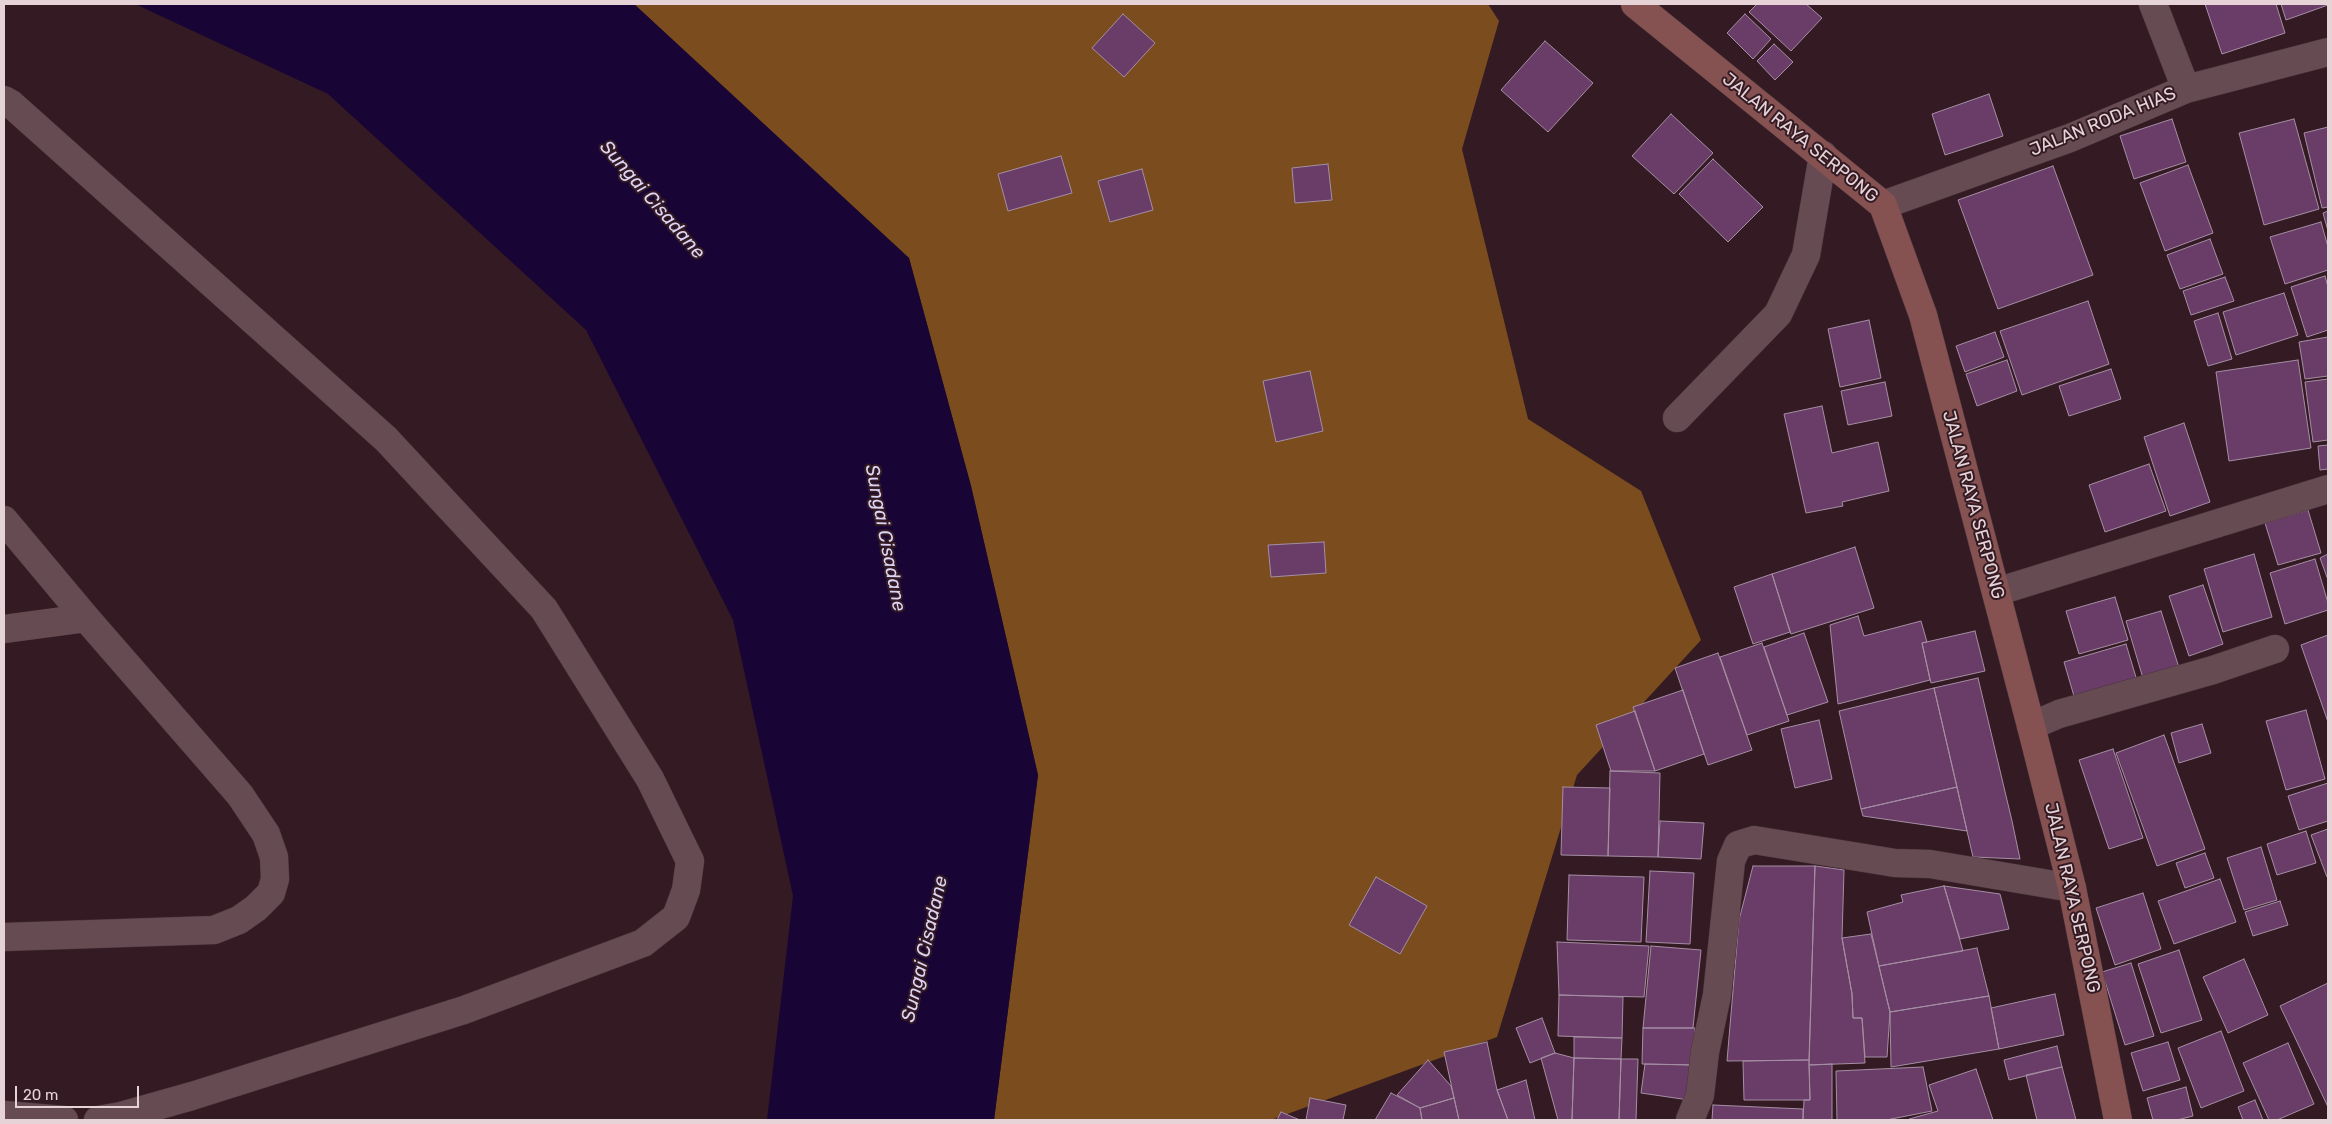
<!DOCTYPE html>
<html>
<head>
<meta charset="utf-8">
<style>
	body { margin:0 }
	#map { position:relative; width:2332px; height:1124px; overflow:hidden; background:#341b23; font-family:Rubik,sans-serif }
	canvas { display:block }
	.frame { position:absolute; inset:0; border:5px solid #e5d3d8; pointer-events:none }
	.scale { position:absolute; left:15px; top:1086px; width:124px; height:22px; box-sizing:border-box; border:2px solid #e5d3d8; border-top:0; padding-left:6px; font-size:15px; line-height:18px; white-space:nowrap; color:#e5d3d8; -webkit-text-stroke:4px #341b23; paint-order:stroke }
</style>
</head>
<body>
<div id="map">
<canvas width="2332" height="1124"></canvas>
<div class="frame"></div>
<div class="scale">20 m</div>
</div>
<script>
const g = document.querySelector('canvas').getContext('2d');
g.lineJoin = 'round';
function fillPath(path, color) { g.fillStyle = color; g.fill(path, 'evenodd'); }
const poly = rows => new Path2D(rows.map(r => 'M' + r).join(''));
function trace(path, color, width, dash) { g.strokeStyle = color; g.lineWidth = width; g.lineCap = dash ? 'butt' : 'round'; g.setLineDash(dash || []); g.stroke(path); }
function drawText(font, color, halo, rows, align = 'center') {
  g.font = font + ' Rubik,sans-serif'; g.lineWidth = 4; g.setLineDash([]); g.textBaseline = 'middle'; g.strokeStyle = halo; g.fillStyle = color; for (const [text, x, y, turn = 0] of rows) {
    g.save(); g.translate(x, y); g.rotate((+turn || 0) * Math.PI / 180); g.textAlign = isNaN(turn) ? turn : align; if (halo) g.strokeText(text, 0, 0); g.fillText(text, 0, 0); g.restore();
  }
}
const forest = poly([
	[634,4,1488,4,1499,21,1462,149,1528,419,1641,491,1701,640,1577,775,1497,1037,1271,1120,994,1120,1038,775,971,486,909,258]
]);
const water = poly([
	[135,4,634,4,909,258,971,486,1038,775,994,1120,767,1120,793,896,733,620,586,330,328,94]
]);
const building = poly([
	[1757,4,1806,4,1822,18,1791,51,1749,12,1757,4],
	[2205,4,2276,4,2285,33,2222,54,2205,4],
	[2281,4,2328,4,2328,5,2286,20,2281,4],
	[1123,14,1155,43,1124,77,1092,48,1123,14],
	[1745,14,1771,39,1753,59,1727,33,1745,14],
	[1545,41,1593,83,1548,132,1501,90,1545,41],
	[1774,44,1793,62,1775,80,1757,61,1774,44],
	[1989,94,2003,136,1945,155,1932,114,1989,94],
	[1671,114,1713,153,1674,194,1632,156,1671,114],
	[2172,119,2186,162,2134,179,2120,136,2172,119],
	[2294,119,2319,209,2264,225,2239,133,2294,119],
	[2328,127,2328,207,2322,208,2304,133,2328,127],
	[1061,156,1072,193,1008,211,998,174,1061,156],
	[1713,159,1763,207,1728,242,1679,194,1713,159],
	[1328,164,1332,200,1295,203,1292,168,1328,164],
	[2188,165,2213,233,2165,251,2140,183,2188,165],
	[2053,166,2093,275,1998,309,1958,200,2053,166],
	[1142,169,1153,210,1110,222,1098,181,1142,169],
	[2328,211,2328,231,2323,213,2328,211],
	[2321,222,2328,247,2328,270,2285,284,2270,237,2321,222],
	[2210,239,2223,274,2180,289,2167,255,2210,239],
	[2325,276,2328,287,2328,330,2307,337,2291,287,2325,276],
	[2225,277,2234,301,2191,315,2183,291,2225,277],
	[2284,293,2298,335,2236,355,2223,312,2284,293],
	[2088,301,2109,364,2022,395,2000,331,2088,301],
	[2218,313,2232,359,2208,366,2194,321,2218,313],
	[1869,320,1881,378,1840,387,1828,329,1869,320],
	[1995,332,2004,357,1965,372,1956,346,1995,332],
	[2328,337,2328,376,2305,379,2299,342,2328,337],
	[2007,360,2017,391,1977,406,1966,374,2007,360],
	[2298,360,2311,448,2229,461,2216,372,2298,360],
	[2111,369,2121,399,2069,416,2059,386,2111,369],
	[1310,371,1323,431,1276,442,1263,381,1310,371],
	[2328,379,2328,440,2313,442,2305,382,2328,379],
	[1885,382,1892,416,1848,425,1841,391,1885,382],
	[1822,406,1832,453,1878,442,1889,491,1842,502,1843,506,1806,513,1784,414,1822,406],
	[2184,423,2210,502,2170,516,2144,437,2184,423],
	[2328,445,2328,469,2320,470,2318,446,2328,445],
	[2149,464,2166,511,2105,532,2089,485,2149,464],
	[2308,510,2321,553,2278,565,2265,523,2308,510],
	[1324,542,1326,573,1271,577,1268,545,1324,542],
	[1855,547,1874,608,1791,634,1772,574,1855,547],
	[2254,554,2272,617,2223,632,2204,569,2254,554],
	[2328,554,2328,580,2320,558,2328,554],
	[2315,559,2328,603,2328,610,2285,624,2270,573,2315,559],
	[1772,574,1790,632,1753,644,1734,587,1772,574],
	[2203,585,2223,644,2189,656,2169,596,2203,585],
	[2115,597,2128,640,2079,654,2066,611,2115,597],
	[2161,611,2181,674,2145,685,2126,621,2161,611],
	[1858,616,1864,636,1921,621,1927,642,1922,643,1930,680,1838,704,1830,625,1858,616],
	[1975,631,1985,671,1931,683,1922,643,1975,631],
	[1804,633,1828,702,1787,715,1764,647,1804,633],
	[2328,635,2328,722,2301,645,2328,635],
	[1762,643,1789,721,1747,735,1720,657,1762,643],
	[2126,644,2138,684,2076,703,2064,662,2126,644],
	[1718,653,1752,750,1708,765,1675,668,1718,653],
	[1978,678,2012,821,2020,859,1973,857,1934,688,1978,678],
	[1934,688,1957,787,1861,809,1839,711,1934,688],
	[1683,690,1704,754,1655,771,1633,707,1683,690],
	[2306,710,2325,779,2286,790,2266,721,2306,710],
	[1635,711,1655,771,1611,771,1596,725,1635,711],
	[1819,720,1832,779,1795,788,1781,729,1819,720],
	[2202,724,2211,753,2179,763,2171,733,2202,724],
	[2164,735,2205,849,2157,866,2116,753,2164,735],
	[2113,749,2143,838,2109,849,2079,760,2113,749],
	[1610,771,1660,773,1658,857,1608,856,1610,771],
	[2328,783,2328,821,2299,830,2288,796,2328,783],
	[1563,787,1610,788,1608,856,1561,855,1563,787],
	[1957,787,1967,831,1863,816,1861,809,1957,787],
	[1660,821,1704,823,1701,859,1658,857,1660,821],
	[2328,829,2328,877,2327,877,2311,835,2328,829],
	[2306,831,2316,863,2277,875,2267,844,2306,831],
	[2261,847,2277,900,2244,910,2227,858,2261,847],
	[2205,853,2214,878,2185,888,2176,863,2205,853],
	[1753,866,1815,866,1809,1060,1727,1061,1739,920,1753,866],
	[1815,866,1844,870,1842,938,1852,994,1853,1018,1862,1018,1865,1063,1809,1065,1815,866],
	[1650,871,1694,873,1690,944,1646,942,1650,871],
	[1569,875,1644,877,1641,942,1567,940,1569,875],
	[1376,877,1427,906,1400,954,1349,925,1376,877],
	[2220,879,2236,922,2174,944,2158,901,2220,879],
	[1944,886,2000,894,2009,929,1960,939,1944,886],
	[1944,886,1963,951,1879,966,1867,912,1903,902,1901,895,1944,886],
	[2143,893,2161,949,2115,965,2096,908,2143,893],
	[2280,901,2288,925,2253,936,2245,912,2280,901],
	[1871,934,1890,1012,1887,1057,1865,1057,1862,1018,1853,1018,1852,994,1842,938,1871,934],
	[1557,942,1649,946,1644,997,1559,995,1557,942],
	[1651,946,1701,950,1693,1028,1643,1028,1651,946],
	[1977,948,1989,996,1890,1012,1879,966,1977,948],
	[2179,950,2202,1020,2161,1033,2138,964,2179,950],
	[2244,959,2268,1015,2228,1033,2203,977,2244,959],
	[2131,963,2154,1036,2125,1045,2102,972,2131,963],
	[2328,983,2328,1107,2280,1006,2328,983],
	[2055,994,2064,1035,1999,1049,1991,1008,2055,994],
	[1559,995,1623,997,1622,1038,1558,1036,1559,995],
	[1989,996,1999,1049,1891,1067,1890,1012,1989,996],
	[1542,1018,1555,1053,1530,1063,1516,1028,1542,1018],
	[1643,1028,1695,1028,1695,1065,1642,1064,1643,1028],
	[2221,1031,2244,1091,2201,1108,2178,1048,2221,1031],
	[1574,1037,1622,1038,1621,1059,1574,1058,1574,1037],
	[1487,1042,1497,1090,1508,1120,1459,1120,1444,1052,1487,1042],
	[2168,1042,2180,1080,2143,1091,2131,1053,2168,1042],
	[2288,1043,2314,1104,2277,1120,2269,1120,2243,1063,2288,1043],
	[2057,1046,2062,1067,2009,1080,2004,1060,2057,1046],
	[1555,1053,1574,1058,1572,1120,1558,1120,1541,1058,1555,1053],
	[1574,1058,1621,1059,1619,1120,1572,1120,1574,1058],
	[1621,1059,1638,1059,1636,1120,1619,1120,1621,1059],
	[1428,1060,1451,1086,1454,1098,1420,1108,1397,1095,1428,1060],
	[1809,1060,1810,1100,1744,1100,1743,1061,1809,1060],
	[1645,1064,1695,1065,1689,1100,1641,1093,1645,1064],
	[1832,1064,1832,1120,1803,1120,1804,1100,1810,1100,1809,1065,1832,1064],
	[1923,1067,1932,1111,1886,1120,1837,1120,1836,1071,1923,1067],
	[2062,1067,2076,1120,2037,1120,2026,1075,2062,1067],
	[1976,1069,1993,1120,1909,1120,1909,1119,1938,1111,1929,1085,1976,1069],
	[1526,1080,1535,1120,1508,1120,1497,1090,1526,1080],
	[2186,1087,2193,1116,2177,1120,2153,1120,2147,1098,2186,1087],
	[1391,1093,1420,1108,1422,1120,1375,1120,1391,1093],
	[1310,1098,1346,1105,1343,1120,1306,1120,1310,1098],
	[1454,1098,1459,1120,1422,1120,1420,1108,1454,1098],
	[2255,1100,2263,1120,2243,1120,2238,1107,2255,1100],
	[1713,1105,1803,1109,1803,1120,1712,1120,1713,1105],
	[1281,1112,1300,1120,1277,1120,1281,1112]
]);
const minor = poly([
	[2153,4,2186,89],
	[4,100,11,104,386,439,544,609,650,779,690,861,686,890,676,917,643,943,464,1010,192,1096,121,1116,98,1120],
	[1883,205,2070,138,2186,89,2328,52],
	[1677,418,1778,314,1806,255,1823,155],
	[4,520,86,618,240,795,266,834,274,857,275,879,271,893,256,908,239,920,214,930,4,937],
	[1996,592,2328,489],
	[4,629,86,618],
	[2031,726,2059,714,2213,670,2275,649],
	[4,1115,64,1120],
	[1690,1120,1700,1095,1705,1052,1717,995,1731,861,1738,845,1754,840,1895,863,1930,864,2072,888]
]);
const secondary = poly([
	[1635,4,1883,205,1923,315,2031,726,2072,888,2118,1120]
]);
const streetNames = [
	["JALAN RODA HIAS",2103,122,-22],
	["JALAN RAYA SERPONG",1800,138,39],
	["JALAN RAYA SERPONG",1973,505,75],
	["JALAN RAYA SERPONG",2072,898,77]
];
const waterNames = [
	["Sungai Cisadane",652,200,49],
	["Sungai Cisadane",885,538,79],
	["Sungai Cisadane",925,949,-77]
];
fillPath(forest, '#7b4d1e');
fillPath(water, '#190535');
fillPath(building, '#693d68');
trace(building, '#a58ea4', 1);
trace(minor, '#4b363d', 29);
trace(secondary, '#4b363d', 29);
trace(minor, '#674b53', 28);
trace(secondary, '#855151', 28);
drawText('18px', '#e5d3d8', '#341b23', streetNames);
drawText('italic 19px', '#ddd5f7', '#341b23', waterNames);
</script>
</body>
</html>
